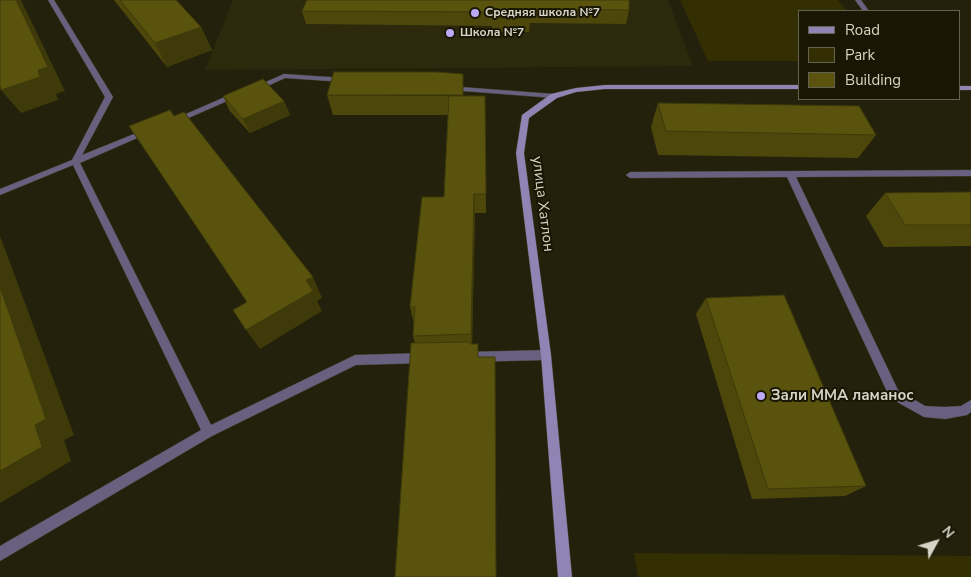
<!DOCTYPE html>
<html>
<head>
<meta charset="utf-8">
<style>
	body { margin:0 }
	#map { position:relative; width:971px; height:577px; overflow:hidden; background:#23210c; font-family:"Nunito Sans",sans-serif }
	canvas { display:block }
	.legend { position:absolute; left:798px; top:10px; width:162px; height:90px; box-sizing:border-box; background:#191704; border:1px solid #646352; margin:0; padding:6px 9px; list-style:none; font-size:15px; color:#d5d4c7 }
	.legend li { display:flex; align-items:center; gap:10px; height:25px }
	.legend b { width:25px; border:1px solid #646352 }
	.north { position:absolute; left:911px; top:517px; width:50px; height:50px; -webkit-text-stroke:4px #191704; paint-order:stroke; rotate:51deg; font-size:14px; font-weight:700; line-height:20px; text-align:center; color:#d5d4c7 }
	.north::after { content:''; display:block; margin:auto; width:18px; height:22px; background:#d5d4c7; clip-path:polygon(50% 0,100% 100%,50% 72%,0 100%) }
</style>
</head>
<body>
<div id="map">
<canvas width="971" height="577"></canvas>
<ul class="legend">
<li><b style="height:6px;background:#9084b4"></b>Road</li>
<li><b style="height:14px;background:#332f03"></b>Park</li>
<li><b style="height:14px;background:#59530e"></b>Building</li>
</ul>
<div class="north">N</div>
</div>
<script>
const g = document.querySelector('canvas').getContext('2d');
g.lineJoin = 'round';
function fillPath(path, color) { g.fillStyle = color; g.fill(path, 'evenodd'); }
const poly = rows => new Path2D(rows.map(r => 'M' + r).join(''));
function trace(path, color, width, dash) { g.strokeStyle = color; g.lineWidth = width; g.lineCap = dash ? 'butt' : 'round'; g.setLineDash(dash || []); g.stroke(path); }
function drawText(font, color, halo, rows, align = 'center') {
  g.font = font + ' "Nunito Sans",sans-serif'; g.lineWidth = 4; g.setLineDash([]); g.textBaseline = 'middle'; g.strokeStyle = halo; g.fillStyle = color; for (const [text, x, y, turn = 0] of rows) {
    g.save(); g.translate(x, y); g.rotate((+turn || 0) * Math.PI / 180); g.textAlign = isNaN(turn) ? turn : align; if (halo) g.strokeText(text, 0, 0); g.fillText(text, 0, 0); g.restore();
  }
}
const built = poly([
	[233,0,668,0,693,66,205,70]
]);
const green = poly([
	[680,0,838,0,847,11,800,11,800,61,708,61],
	[634,553,971,556,971,577,638,577]
]);
const lane = poly([
	[48,0,54,0,113,97,82,155,144,130,150,130,151,132,80,163,211,425,355,355,424,353,428,355,429,358,428,361,424,363,356,365,212,436,0,561,0,546,201,430,73,165,0,195,0,189,72,160,105,97,48,0],
	[284,74,344,78,348,80,344,82,285,78,259,90,253,90,252,88,284,74],
	[447,86,554,94,558,96,554,98,450,90,447,90,447,86],
	[234,93,237,93,241,95,177,123,174,123,170,121,234,93],
	[546,350,550,352,551,355,550,358,546,360,466,362,462,360,461,357,462,354,466,352,546,350]
]);
const street = poly([
	[855,0,861,0,869,11,863,11,855,0],
	[971,170,971,176,796,177,898,390,925,406,945,407,961,406,971,400,971,412,967,415,945,419,924,417,890,398,787,177,630,178,626,175,630,172,971,170]
]);
const secondary = poly([
	[605,85,800,85,800,89,605,89,576,92,557,98,529,118,524,153,551,355,572,577,558,577,541,355,516,153,522,115,551,94,576,88,605,85],
	[960,86,971,86,971,90,960,90,960,86]
]);
const wall = poly([
	[114,0,176,0,201,27,212,50,167,67],
	[307,0,629,10,626,24,530,23,529,32,492,32,492,26,306,24,302,11],
	[327,95,485,96,486,213,475,213,472,344,478,344,478,357,496,577,415,343,413,336,414,324,410,307,444,197,448,115,333,115],
	[223,96,284,101,290,115,250,133,229,110],
	[658,103,876,135,858,158,658,155,651,127],
	[971,192,971,246,884,247,866,216,885,193],
	[706,298,866,486,845,496,752,499,696,314]
]);
const shadedWall = poly([
	[16,0,21,0,65,91,56,94,58,100,21,113,1,90,38,70],
	[201,27,212,50,167,67,155,43],
	[284,101,290,115,250,133,243,119],
	[474,194,475,213,472,350,471,334],
	[0,236,74,435,64,440,71,461,0,503],
	[313,277,322,298,317,301,322,311,260,349,246,330,306,280]
]);
const building = poly([
	[0,0,16,0,48,67,38,70,40,77,1,90,0,87,0,0],
	[120,0,176,0,201,27,155,43,120,0],
	[307,0,629,0,629,10,530,9,530,18,492,18,492,12,302,11,307,0],
	[334,72,436,72,463,74,463,95,327,95,334,72],
	[263,79,284,101,243,119,223,96,263,79],
	[449,96,485,96,486,194,474,194,471,334,413,336,415,307,410,307,422,197,444,197,449,96],
	[658,103,859,106,876,135,666,131,658,103],
	[170,110,174,116,184,112,313,277,306,280,313,291,246,330,233,310,247,302,129,126,170,110],
	[971,192,971,225,905,225,885,193,971,192],
	[0,287,46,419,35,425,42,447,0,471,0,287],
	[784,295,866,486,768,489,706,298,784,295],
	[470,342,470,344,478,344,478,357,495,357,496,577,395,577,411,343,470,342]
]);
const markers = [
	[475,13,5,"#bda9f5"],
	[450,33,5,"#bda9f5"],
	[761,396,5,"#bda9f5"]
];
const farPoinames = [
	["Средняя школа №7",485,13],
	["Школа №7",460,33]
];
const streetNames = [
	["улица Хатлон",542,204,83]
];
const poiNames = [
	["Зали MMA ламанос",771,396]
];
fillPath(built, '#2c290d');
fillPath(green, '#332f03');
trace(lane, '#3f3e2a', 1);
trace(street, '#3f3e2a', 1);
trace(secondary, '#3f3e2a', 1);
fillPath(lane, '#67607e');
fillPath(street, '#67607e');
fillPath(secondary, '#9084b4');
fillPath(wall, '#4d470c');
fillPath(shadedWall, '#3e3a0a');
fillPath(building, '#59530e');
trace(building, '#3e3a0a', 1);
for (const [x, y, r, color] of markers) { const dot = new Path2D(); dot.arc(x, y, r, 0, 2 * Math.PI); g.fillStyle = color; g.fill(dot); trace(dot, '#191704', 2); }
drawText('bold 12px', '#d5d4c7', '#191704', farPoinames, 'left');
drawText('15px', '#d5d4c7', '#191704', streetNames);
drawText('bold 15px', '#d5d4c7', '#191704', poiNames, 'left');
</script>
</body>
</html>
